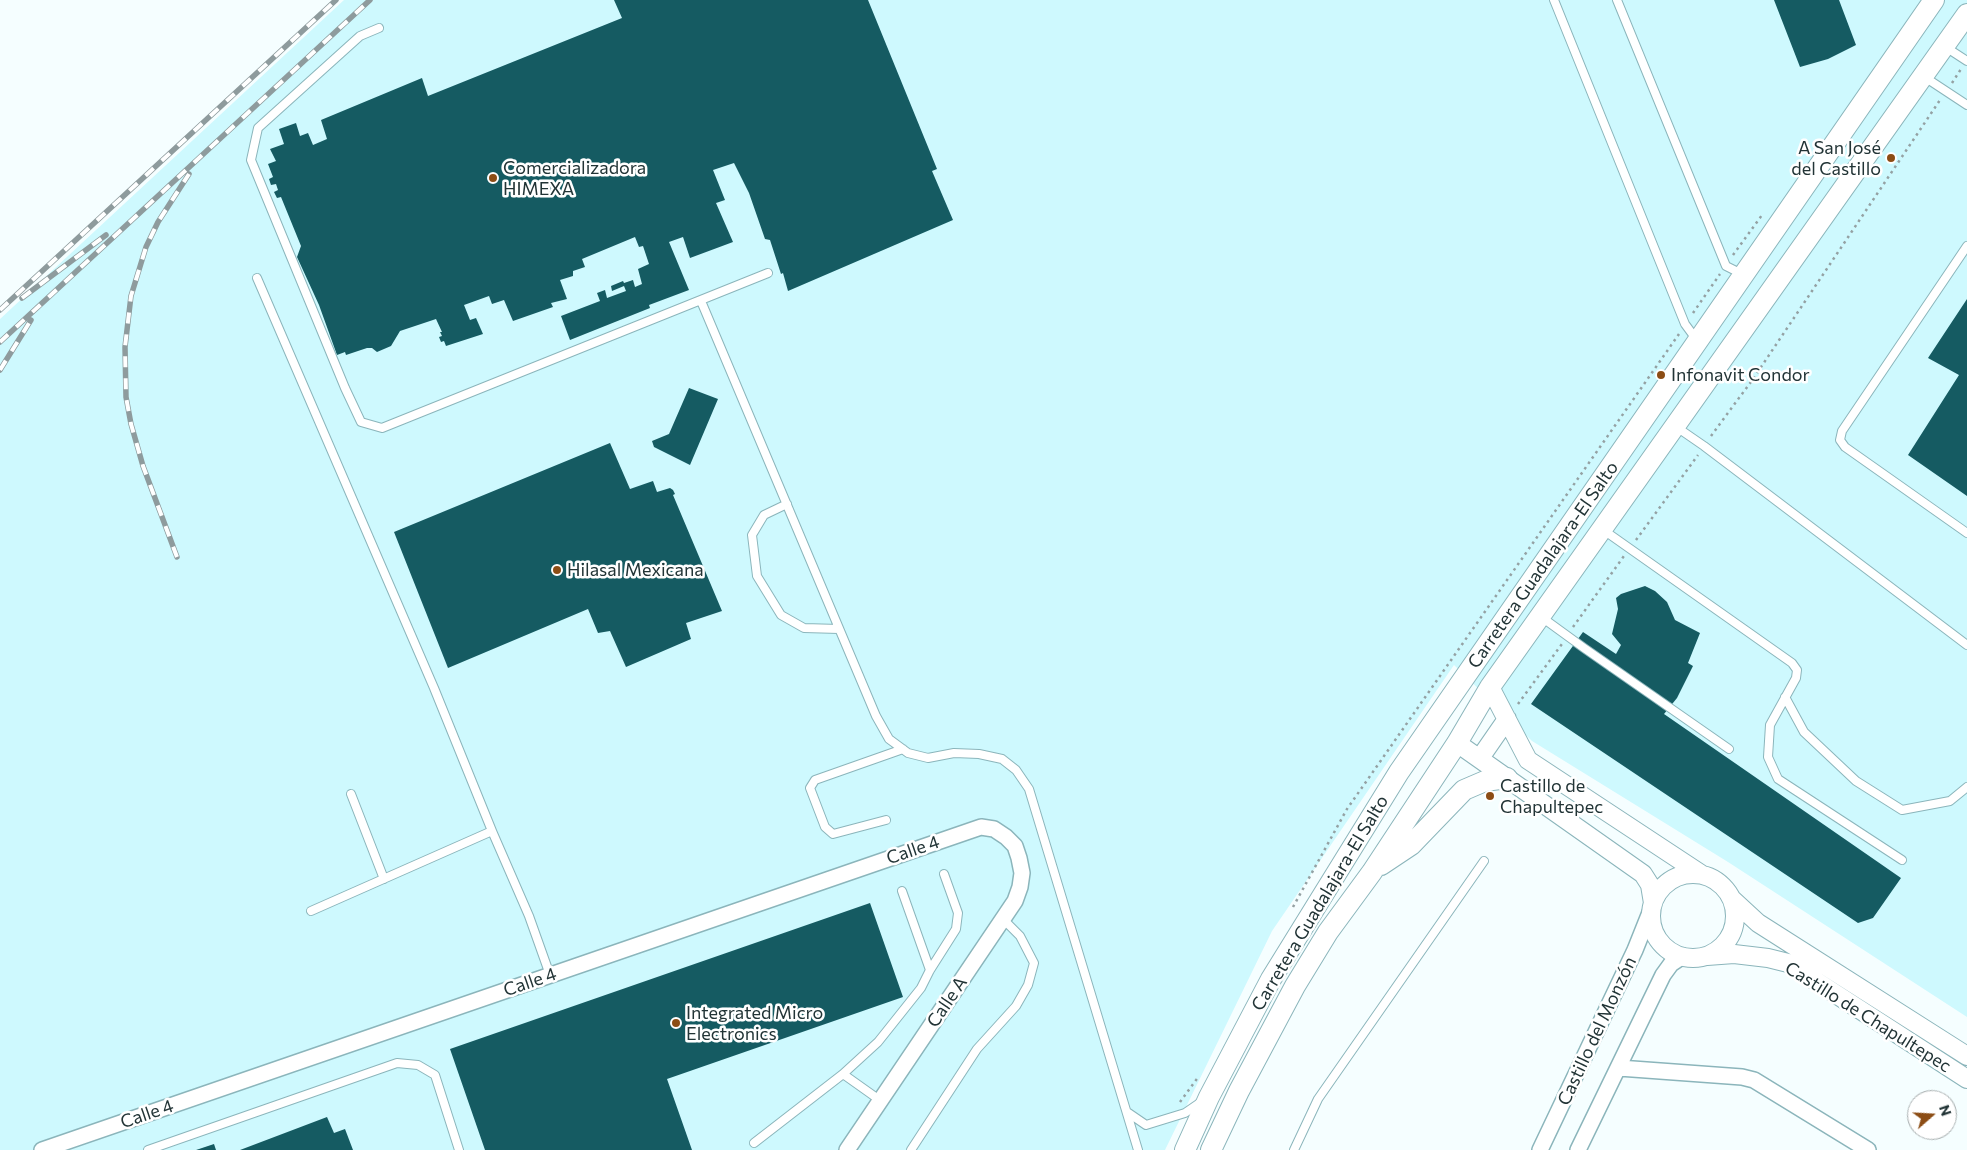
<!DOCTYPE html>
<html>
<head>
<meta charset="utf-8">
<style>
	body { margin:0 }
	#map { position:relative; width:1967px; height:1150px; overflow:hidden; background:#f5feff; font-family:Commissioner,sans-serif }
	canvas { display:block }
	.north { position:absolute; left:1907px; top:1090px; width:50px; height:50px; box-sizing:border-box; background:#fff; border:1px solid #a7aeaf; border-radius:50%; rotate:71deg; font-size:14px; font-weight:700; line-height:20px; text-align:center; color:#223436 }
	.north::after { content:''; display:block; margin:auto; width:18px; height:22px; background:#8c4d15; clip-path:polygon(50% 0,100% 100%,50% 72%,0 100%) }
</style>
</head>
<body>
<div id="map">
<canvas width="1967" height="1150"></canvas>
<div class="north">N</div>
</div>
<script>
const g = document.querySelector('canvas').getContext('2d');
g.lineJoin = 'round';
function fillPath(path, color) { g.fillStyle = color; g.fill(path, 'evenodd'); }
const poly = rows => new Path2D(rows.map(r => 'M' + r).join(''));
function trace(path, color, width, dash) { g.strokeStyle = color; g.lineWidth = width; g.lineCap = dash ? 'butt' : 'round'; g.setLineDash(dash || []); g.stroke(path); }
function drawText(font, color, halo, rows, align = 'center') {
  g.font = font + ' Commissioner,sans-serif'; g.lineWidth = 5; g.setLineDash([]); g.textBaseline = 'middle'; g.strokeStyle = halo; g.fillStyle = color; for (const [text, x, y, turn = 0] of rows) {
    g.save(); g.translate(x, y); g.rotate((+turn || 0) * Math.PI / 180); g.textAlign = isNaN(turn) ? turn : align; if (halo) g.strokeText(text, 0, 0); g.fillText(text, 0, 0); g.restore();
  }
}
const built = poly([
	[344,0,1967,0,1967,1017,1728,862,1532,741,1454,665,1272,931,1165,1150,0,1150,0,319]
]);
const building = poly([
	[614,0,868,0,937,169,932,171,953,220,788,291,783,273,781,274,770,240,765,239,749,193,734,163,713,170,725,200,716,203,733,242,690,258,683,237,669,242,689,290,649,305,650,308,570,340,561,316,600,301,597,293,605,290,607,298,626,291,624,286,612,291,611,286,623,281,624,283,633,280,635,287,642,284,638,269,649,264,643,246,639,247,635,237,582,259,585,267,573,271,573,276,560,280,567,299,551,303,553,307,513,321,504,300,492,304,489,296,464,305,470,320,476,318,483,334,446,346,444,341,441,342,439,337,442,336,440,332,442,332,436,319,400,331,391,346,377,352,372,348,367,348,346,355,345,352,337,355,319,305,297,257,301,246,281,197,277,198,274,192,278,190,276,184,271,185,269,179,273,177,268,164,276,161,270,149,284,144,279,129,296,123,300,136,308,133,313,145,327,139,321,120,422,78,428,96,622,18],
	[1774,0,1839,0,1856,45,1828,59,1800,67],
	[1967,299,1967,496,1908,455,1959,375,1928,358],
	[689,388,718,399,690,465,654,447,652,441,669,434],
	[610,443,630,489,653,481,657,492,670,488,673,490,675,494,673,495,722,611,686,623,691,639,626,667,610,631,598,633,588,609,448,668,394,532],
	[1645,586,1655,591,1667,602,1675,620,1700,633,1688,663,1693,666,1677,698,1664,714,1901,878,1873,918,1858,923,1531,704,1583,632,1616,654,1621,645,1612,634,1618,609,1616,598,1621,594],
	[870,903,903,997,667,1079,692,1150,485,1150,450,1049],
	[327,1117,334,1133,345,1129,353,1150,240,1150],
	[214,1144,216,1150,196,1150]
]);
const path = poly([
	[1952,83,1961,69],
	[1733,255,1762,215],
	[1693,313,1720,274],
	[1711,436,1753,379,1940,100],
	[1636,540,1698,455],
	[1573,627,1624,556],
	[1518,704,1562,644],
	[1293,907,1347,809,1679,334],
	[1180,1102,1199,1076]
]);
const service = poly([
	[1554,0,1685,324,1696,339],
	[1617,0,1726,266,1742,274],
	[379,28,360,36,258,128,251,160,345,388,361,422,382,428,768,273],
	[1944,46,1967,61],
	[1923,76,1967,105],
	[1967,246,1842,431,1840,440,1845,447,1967,533],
	[257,278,434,688,492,831],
	[701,301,876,716,889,739,908,753,928,758,954,753,979,754,1002,759,1016,770,1029,789,1138,1150],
	[1675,426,1704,446,1967,645],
	[787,504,764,515,752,535,757,576,781,615,804,628,839,629],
	[1602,529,1792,663,1797,670,1796,678,1770,725,1768,757,1778,779,1902,860],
	[1540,616,1584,648,1729,749],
	[1785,697,1804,732,1856,781,1902,810,1950,801,1967,787],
	[351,794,384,879],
	[886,820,833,834,825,827,810,788,815,780,903,749],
	[902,891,930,970],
	[311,911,492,831,529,916,550,975],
	[881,1101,843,1074,878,1042,921,988,930,970,956,929,958,913,944,874],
	[1127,1112,1146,1125,1185,1113,1201,1102],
	[754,1143,843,1074],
	[148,1150,397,1063,418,1065,435,1075,459,1150],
	[911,1150,977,1049,1016,1006,1028,985,1034,963,1020,936,1003,919],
	[1294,1150,1318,1099,1484,861]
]);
const minor = poly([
	[1619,1068,1742,1077,1754,1080,1868,1150],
	[42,1150,981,827,994,829,1006,837,1015,846,1019,858,1022,873,1020,887,1015,901,847,1150],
	[1540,1150,1635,950,1651,910],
	[1578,1150,1663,975,1671,964,1683,956]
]);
const tertiary = poly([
	[1490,687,1528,760,1701,874],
	[1457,743,1643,874,1650,885,1653,903],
	[1480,758,1507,719],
	'1651 916a42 42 0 1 1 84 0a42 42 0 1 1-84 0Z',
	[1732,899,1758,923,1967,1056],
	[1707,956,1734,954,1768,958,1788,963,1967,1079]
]);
const secondary = poly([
	[1381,865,1411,845,1464,790,1485,781,1507,778],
	[1185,1150,1209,1097,1271,979,1399,772,1934,0],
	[1211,1150,1239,1091,1295,986,1328,932,1372,872,1457,743,1490,687,1967,14]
]);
const rail = poly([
	[22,298,106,235],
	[0,310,336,0],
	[0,342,370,0],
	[0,370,31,320],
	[177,557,143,466,131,424,126,397,125,347,131,296,146,247,158,222,189,174]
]);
const markers = [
	[1891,158,5,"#8c4d15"],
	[493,178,5,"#8c4d15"],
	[1661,375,5,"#8c4d15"],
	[557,570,5,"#8c4d15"],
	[1490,796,5,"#8c4d15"],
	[676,1023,5,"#8c4d15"]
];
const poiNames = [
	["A San José",1881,148,"right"],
	["del Castillo",1881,169,"right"],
	["Comercializadora",503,168],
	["HIMEXA",503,189],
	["Infonavit Condor",1671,375],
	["Hilasal Mexicana",567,570],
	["Castillo de",1500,786],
	["Chapultepec",1500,807],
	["Integrated Micro",686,1013],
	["Electronics",686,1034]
];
const streetNames = [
	["Carretera Guadalajara-El Salto",1543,565,-55],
	["Calle 4",913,850,-19],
	["Carretera Guadalajara-El Salto",1320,903,-59],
	["Calle 4",530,982,-19],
	["Calle A",947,1002,-56],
	["Castillo de Chapultepec",1868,1017,32],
	["Castillo del Monzón",1597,1031,-65],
	["Calle 4",147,1114,-19]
];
fillPath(built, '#cef9fe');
fillPath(building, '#155b62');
trace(service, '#8bb5bb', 10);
trace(minor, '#8bb5bb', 18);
trace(tertiary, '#8bb5bb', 20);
trace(secondary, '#8bb5bb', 22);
trace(path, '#94a1a3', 2.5, [2.5, 4]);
trace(service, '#fff', 8);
trace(minor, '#fff', 15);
trace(tertiary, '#fff', 18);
trace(secondary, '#fff', 20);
trace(rail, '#8e9b9d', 5.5);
trace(rail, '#fff', 4, [11]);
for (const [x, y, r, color] of markers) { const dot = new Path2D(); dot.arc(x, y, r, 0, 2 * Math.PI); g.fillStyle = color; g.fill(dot); trace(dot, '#fff', 2); }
drawText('18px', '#223436', '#fff', poiNames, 'left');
drawText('18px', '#223436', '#fff', streetNames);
</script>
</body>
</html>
